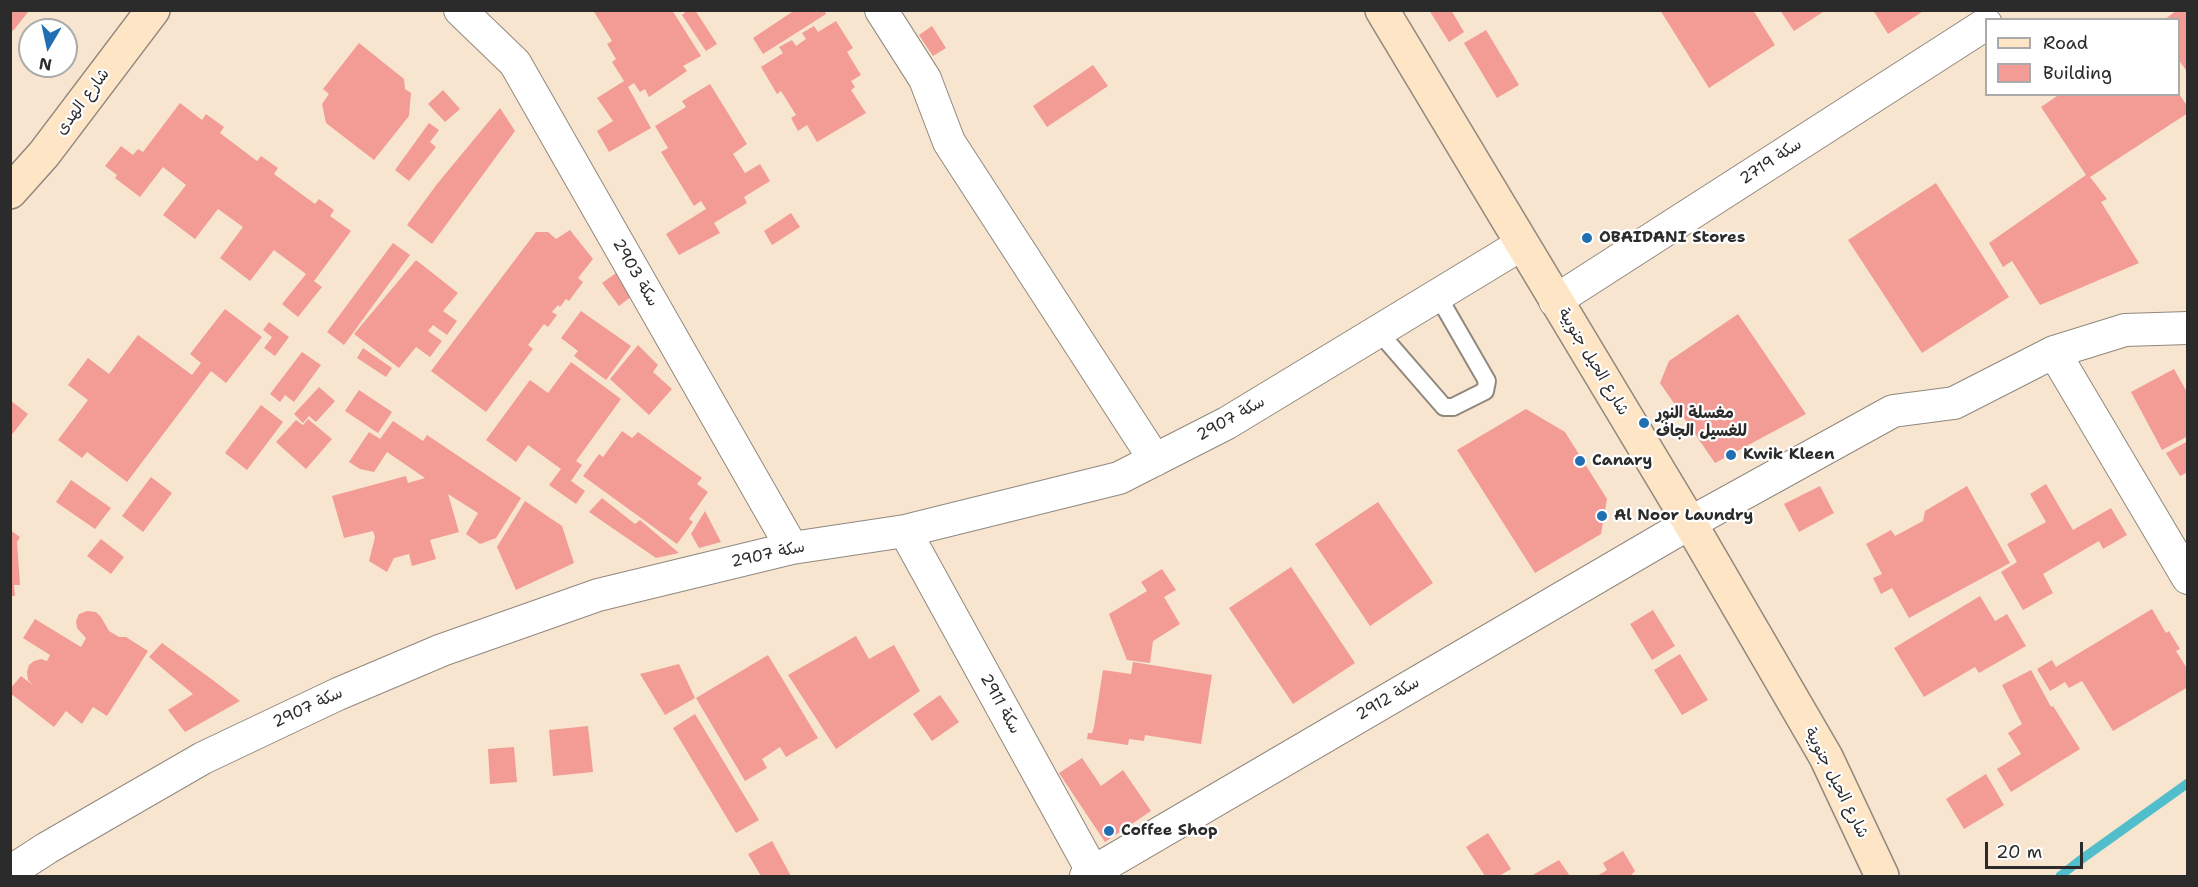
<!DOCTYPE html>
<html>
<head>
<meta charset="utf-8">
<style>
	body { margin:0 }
	#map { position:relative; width:2198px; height:887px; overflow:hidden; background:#f7e5cf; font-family:"Shantell Sans",sans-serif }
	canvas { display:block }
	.frame { position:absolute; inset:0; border:12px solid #2b2b2b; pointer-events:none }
	.legend { position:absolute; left:1985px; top:18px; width:195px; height:78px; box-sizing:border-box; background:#fff; border:2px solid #aaa; margin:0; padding:8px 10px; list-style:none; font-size:18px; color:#2b2b2b }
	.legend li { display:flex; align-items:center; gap:12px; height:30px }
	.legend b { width:30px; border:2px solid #aaa }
	.north { position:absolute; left:18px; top:18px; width:60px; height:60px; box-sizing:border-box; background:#fff; border:2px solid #aaa; border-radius:50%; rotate:189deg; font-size:16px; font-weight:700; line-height:24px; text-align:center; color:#2b2b2b }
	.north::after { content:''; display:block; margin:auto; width:21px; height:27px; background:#1f6fb2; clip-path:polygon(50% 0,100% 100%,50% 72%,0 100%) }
	.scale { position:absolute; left:1985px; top:842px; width:98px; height:27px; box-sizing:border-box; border:3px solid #2b2b2b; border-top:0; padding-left:8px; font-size:18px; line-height:21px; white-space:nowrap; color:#2b2b2b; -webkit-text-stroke:4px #fff; paint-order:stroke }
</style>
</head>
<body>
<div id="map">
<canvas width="2198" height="887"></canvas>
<div class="frame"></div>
<ul class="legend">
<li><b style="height:8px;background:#fde5c5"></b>Road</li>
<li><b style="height:16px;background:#f29c95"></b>Building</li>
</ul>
<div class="north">N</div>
<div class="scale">20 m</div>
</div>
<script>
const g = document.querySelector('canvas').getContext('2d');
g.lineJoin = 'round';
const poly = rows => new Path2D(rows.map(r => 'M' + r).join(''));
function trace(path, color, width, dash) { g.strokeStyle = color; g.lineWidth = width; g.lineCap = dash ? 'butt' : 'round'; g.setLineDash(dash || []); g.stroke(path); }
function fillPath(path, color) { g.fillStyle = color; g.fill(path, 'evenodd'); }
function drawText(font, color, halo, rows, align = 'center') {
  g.font = font + ' "Shantell Sans","Playpen Sans Arabic",sans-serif'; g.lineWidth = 4.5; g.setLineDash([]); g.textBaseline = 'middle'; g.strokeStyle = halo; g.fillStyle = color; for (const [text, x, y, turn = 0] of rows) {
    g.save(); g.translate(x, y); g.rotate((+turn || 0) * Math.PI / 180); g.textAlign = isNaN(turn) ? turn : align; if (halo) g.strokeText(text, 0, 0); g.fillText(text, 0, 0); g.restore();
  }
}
const stream = poly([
	[2060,876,2079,861,2188,783]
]);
const building = poly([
	[10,10,26,10,28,12,13,31,10,29],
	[593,10,672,10,701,56,683,66,687,71,649,97,645,89,640,92,634,83,628,87,651,128,609,152,597,131,613,121,597,98,624,81,612,62,616,59,607,44,612,41],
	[688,10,695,10,717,44,706,51,682,15],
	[795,10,824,10,826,14,763,54,753,38],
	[1429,10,1451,10,1464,32,1449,42],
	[1660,10,1753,10,1775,45,1709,88],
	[1780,10,1826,10,1794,31],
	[1873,10,1925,10,1888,34],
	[2177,10,2188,10,2188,73,2178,59,2178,20,2164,20],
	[836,21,853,48,847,52,861,75,851,81,855,87,851,90,866,113,817,142,807,125,798,131,791,118,796,115,781,91,777,94,761,67,783,53,779,47,792,40,796,46,806,39,802,33,814,26,818,32],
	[932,26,946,48,933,56,919,35],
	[1486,30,1519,85,1497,98,1464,43],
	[359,43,404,79,405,89,411,93,409,116,374,160,326,123,322,104,329,94,323,89],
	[1093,65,1108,86,1047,127,1033,106],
	[710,84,747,144,733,154,745,173,760,164,770,181,744,197,747,203,714,223,720,233,679,255,666,234,706,209,701,201,694,206,661,152,668,148,655,126,686,107,682,101],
	[443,90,460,109,445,122,428,104],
	[2060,94,2179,94,2188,107,2188,113,2090,177,2107,199,2101,202,2139,263,2040,305,2012,261,2003,267,1989,243,2086,175,2041,107],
	[180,103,202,120,206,114,224,127,220,133,257,161,261,156,278,168,274,174,315,204,319,199,334,210,330,216,351,231,314,281,322,287,298,317,282,304,306,274,274,250,250,281,220,258,243,227,218,209,195,239,163,215,186,185,163,167,140,197,115,178,117,175,105,166,121,146,133,155,138,149,143,152],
	[500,108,515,131,432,244,407,225,437,184],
	[429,123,439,130,430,142,436,147,409,181,395,170],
	[1936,183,2009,297,1922,353,1848,240],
	[791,213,800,227,772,245,764,231],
	[570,230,593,259,578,278,583,282,569,301,566,299,560,307,558,305,552,312,557,315,548,327,544,324,528,345,533,349,486,412,431,371,536,232,548,232,556,239],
	[393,243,410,255,344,345,327,332],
	[416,260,458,293,443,311,457,321,447,335,433,325,428,331,442,341,430,357,416,347,399,368,354,334],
	[619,271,636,293,619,306,602,283],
	[225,309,262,337,226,383,211,371,127,482,87,452,82,458,58,440,88,400,68,385,88,358,109,374,138,335,192,375,201,363,190,354],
	[581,311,631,346,606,380,574,356,578,351,561,338],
	[1738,314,1806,414,1715,463,1660,383,1669,361],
	[269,322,289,337,275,356,264,348,272,337,263,330],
	[638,345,658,365,653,372,672,389,649,415,610,379],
	[363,348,392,368,386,377,357,358],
	[302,352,321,365,294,402,285,395,280,402,270,394],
	[571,362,621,399,576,461,582,465,571,481,585,491,576,504,549,485,561,469,528,445,516,462,486,440,530,380,548,393],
	[2174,369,2188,394,2188,436,2162,450,2131,392],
	[319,387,335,401,316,422,309,416,303,423,294,414],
	[359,390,392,412,378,433,345,411],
	[10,400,28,414,10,437],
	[261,405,283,422,247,470,225,453],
	[1526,409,1565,432,1607,499,1601,534,1535,573,1457,450],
	[308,419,332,439,306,469,276,442,296,420,303,425],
	[393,421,423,441,427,435,521,498,496,538,480,544,466,534,478,513,448,494,459,532,430,540,436,559,412,566,409,554,394,558,387,572,369,561,375,537,373,531,344,538,332,496,406,476,408,483,425,478,387,452,374,472,360,469,349,462,369,432,380,439],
	[622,431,632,438,638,432,702,478,697,484,708,492,689,519,693,522,677,544,583,476,599,454,603,457],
	[2188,441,2188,472,2180,476,2166,453],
	[151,477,172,493,143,532,122,516],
	[71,480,111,508,95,529,56,502],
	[2046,484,2073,530,2111,508,2127,535,2103,549,2099,541,2043,574,2053,593,2023,610,2001,572,2017,562,2007,544,2046,522,2030,494],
	[1820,486,1834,513,1799,532,1784,504],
	[1967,486,2010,563,1909,618,1892,588,1881,594,1873,578,1882,574,1866,544,1891,530,1895,536,1923,521,1925,511],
	[602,498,635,524,640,520,679,553,656,558,589,512],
	[525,501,562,526,574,563,516,590,497,547],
	[1378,502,1433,583,1370,626,1315,544],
	[705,511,721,542,699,548,691,534],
	[10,530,20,537,17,542,20,585,14,585,15,596,10,596],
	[101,539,124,557,111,574,87,556],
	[1291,567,1355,663,1293,704,1229,608],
	[1162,569,1176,590,1164,597,1180,624,1153,641,1150,663,1127,660,1109,614,1147,591,1141,582],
	[1980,596,1995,621,2007,614,2026,646,1979,673,1975,667,1924,697,1894,648],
	[2152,609,2166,633,2169,631,2180,649,2176,651,2188,670,2188,687,2113,731,2082,681,2069,688,2065,682,2050,691,2037,669,2052,660,2056,667],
	[1653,610,1675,646,1652,660,1630,624],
	[87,611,96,612,101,617,109,631,119,637,126,637,148,651,107,716,93,707,82,724,66,711,54,727,10,693,10,689,21,676,34,686,28,680,27,672,29,665,34,661,41,659,47,661,50,655,23,638,35,619,81,647,86,638,77,628,76,621,79,614],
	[856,636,869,659,894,645,920,691,836,749,788,675],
	[162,643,214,681,240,701,185,732,168,710,193,694,149,657],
	[1680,654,1708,700,1682,715,1654,670],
	[768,655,818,738,786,757,780,747,762,759,767,768,745,781,696,698],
	[1133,662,1212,675,1201,744,1145,735,1144,741,1129,739,1128,745,1087,739,1088,733,1092,733,1094,727,1103,670,1131,674],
	[679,664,695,698,665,715,640,674],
	[2031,670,2051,707,2053,706,2080,749,2011,792,1997,769,2021,754,2008,733,2022,724,2002,685],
	[940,695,959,722,932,741,913,714],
	[695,714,759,820,736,833,673,728],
	[588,726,593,772,553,776,549,730],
	[514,747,517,782,490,784,488,749],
	[1082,758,1101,786,1123,770,1151,811,1105,842,1059,773],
	[1986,774,2004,805,1964,829,1946,799],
	[1488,833,1511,869,1499,876,1485,876,1466,847],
	[772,841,791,876,761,876,748,854],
	[1623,851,1635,871,1632,874,1633,876,1597,876,1607,870,1603,863],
	[1559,860,1570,876,1531,876]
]);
const lane = poly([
	[1378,331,1444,407,1453,407,1485,391,1487,381,1438,296]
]);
const street = poly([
	[460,10,515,63,792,548],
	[881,10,925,79,949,142,1155,460],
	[1555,301,1986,24],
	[2054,352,2188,578],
	[905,531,1095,876],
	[10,872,47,848,203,758,338,694,442,650,598,595,792,548,905,531,1119,478,1227,423,1522,244],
	[1086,876,1690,523,1893,411,1954,403,2054,352,2125,330,2188,328]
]);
const secondary = poly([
	[1382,10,1690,523,1826,757,1882,876],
	[10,192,44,154,153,10]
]);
const markers = [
	[1587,238,6,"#1f6fb2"],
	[1644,423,6,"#1f6fb2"],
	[1731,455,6,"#1f6fb2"],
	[1580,461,6,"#1f6fb2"],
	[1602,516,6,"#1f6fb2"],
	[1109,831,6,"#1f6fb2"]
];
const streetNames = [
	["شارع الهدى",83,102,-53],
	["سكة 2719",1771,162,-33],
	["سكة 2903",635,273,60],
	["شارع الحيل جنوبية",1593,362,59],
	["سكة 2907",1231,419,-29],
	["سكة 2907",768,555,-12],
	["سكة 2912",1388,699,-30],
	["سكة 2911",1000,704,61],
	["سكة 2907",308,708,-25],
	["شارع الحيل جنوبية",1836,783,63]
];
const poiNames = [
	["OBAIDANI Stores",1599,238],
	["مغسلة النور",1656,414],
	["للغسيل الجاف",1656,432],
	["Kwik Kleen",1743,455],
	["Canary",1592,461],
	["Al Noor Laundry",1614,516],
	["Coffee Shop",1121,831]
];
trace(stream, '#52becb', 9);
fillPath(building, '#f29c95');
trace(lane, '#91887d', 20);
trace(street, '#91887d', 34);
trace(secondary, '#91887d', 36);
trace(lane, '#fff', 16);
trace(street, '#fff', 32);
trace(secondary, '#fde5c5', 33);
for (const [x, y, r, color] of markers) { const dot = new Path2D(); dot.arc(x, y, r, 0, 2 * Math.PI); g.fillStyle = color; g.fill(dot); trace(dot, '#fff', 2); }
drawText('16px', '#2b2b2b', '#fff', streetNames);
drawText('bold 16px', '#2b2b2b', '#fff', poiNames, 'left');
</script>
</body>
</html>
